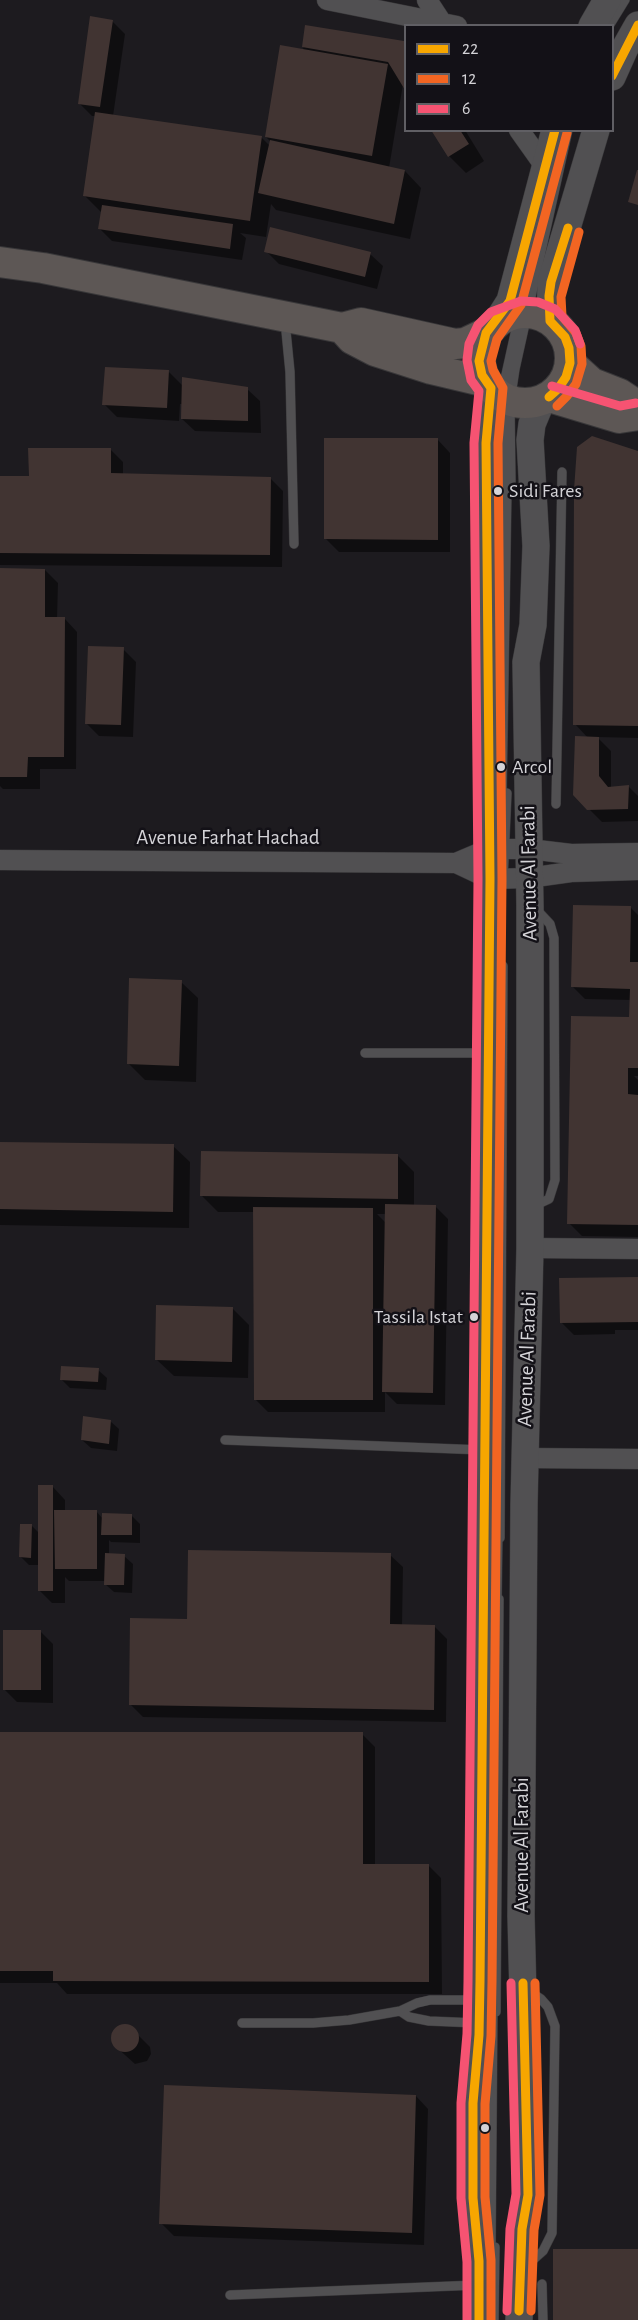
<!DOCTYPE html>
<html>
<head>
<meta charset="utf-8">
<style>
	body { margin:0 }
	#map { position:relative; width:638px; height:2320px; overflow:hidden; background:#1d1b1f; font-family:"Alegreya Sans",sans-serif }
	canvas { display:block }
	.legend { position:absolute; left:404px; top:24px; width:210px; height:108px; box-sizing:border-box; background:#131117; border:2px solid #605f64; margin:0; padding:8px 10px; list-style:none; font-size:18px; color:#d4d3d7 }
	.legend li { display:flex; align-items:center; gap:12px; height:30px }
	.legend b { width:30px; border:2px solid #605f64 }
</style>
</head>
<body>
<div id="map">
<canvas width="638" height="2320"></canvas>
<ul class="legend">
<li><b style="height:8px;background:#f7a600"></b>22</li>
<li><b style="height:8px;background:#f26522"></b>12</li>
<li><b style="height:8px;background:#f65372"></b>6</li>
</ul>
</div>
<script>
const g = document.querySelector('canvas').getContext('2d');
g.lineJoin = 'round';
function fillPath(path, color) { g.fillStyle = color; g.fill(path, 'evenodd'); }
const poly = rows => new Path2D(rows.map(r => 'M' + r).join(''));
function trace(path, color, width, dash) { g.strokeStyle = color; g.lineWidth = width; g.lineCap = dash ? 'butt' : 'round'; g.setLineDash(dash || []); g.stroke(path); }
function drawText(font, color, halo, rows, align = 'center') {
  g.font = font + ' "Alegreya Sans",sans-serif'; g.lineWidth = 5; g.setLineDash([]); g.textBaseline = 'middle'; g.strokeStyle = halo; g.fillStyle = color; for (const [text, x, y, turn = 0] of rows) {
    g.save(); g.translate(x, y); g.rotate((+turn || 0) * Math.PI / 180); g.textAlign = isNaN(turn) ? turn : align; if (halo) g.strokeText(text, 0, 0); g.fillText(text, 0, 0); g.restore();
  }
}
const shadow = poly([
	[112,21,125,34,113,116,261,137,270,146,271,142,266,137,303,50,307,26,403,43,406,45,406,87,403,84,389,168,405,171,421,188,410,239,276,210,271,204,266,237,240,233,246,238,242,260,112,241,100,229,102,213,85,196,96,116,92,116,79,103],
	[433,130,465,130,484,161,466,173,449,156],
	[266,251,370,254,383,266,377,289,279,264],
	[168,371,183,386,247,389,260,401,261,433,195,431,182,419,182,404,180,404,179,421,117,417,104,404],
	[438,440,450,453,450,552,339,552,326,539],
	[110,449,123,462,123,475,271,479,283,491,282,567,0,565,0,478,30,478],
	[638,453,638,738,597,737,611,751,611,788,629,787,638,796,638,821,602,822,574,794,588,738,575,724],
	[0,570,45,570,58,583,57,619,65,619,77,632,76,769,40,769,40,789,3,789,0,786],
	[123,649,136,662,133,737,99,736,86,723],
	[631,908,638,915,638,1076,634,1076,638,1080,638,1237,582,1236,569,1223,631,1018,631,1000,585,999,573,987],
	[181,982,198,998,196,1082,145,1080,128,1063],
	[0,1143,173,1146,190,1162,189,1228,0,1225],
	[398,1156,414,1172,414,1206,435,1206,448,1219,445,1405,397,1404,385,1392,385,1412,268,1412,255,1399,255,1212,218,1212,201,1195],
	[377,1214,386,1214,386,1223],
	[638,1279,638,1330,615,1330,615,1334,574,1335,561,1322],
	[232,1308,249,1325,248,1378,174,1376,157,1360],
	[98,1370,107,1378,106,1390,70,1388,61,1379],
	[110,1421,119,1429,117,1451,91,1448,82,1440],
	[53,1487,65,1500,65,1512,96,1511,103,1519,131,1515,140,1524,140,1543,111,1542,109,1540,109,1555,124,1556,133,1564,132,1593,114,1592,105,1584,105,1581,69,1581,65,1577,65,1603,52,1603,39,1590,40,1565,29,1565,20,1556,32,1526,40,1534],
	[390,1555,403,1567,402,1626,435,1627,447,1639,446,1722,143,1717,130,1704,189,1620],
	[41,1632,53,1644,53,1703,17,1702,4,1689],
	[0,1733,362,1734,375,1747,375,1865,428,1865,441,1878,442,1994,67,1994,57,1983,0,1983],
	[123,2026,130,2027,150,2047,151,2054,147,2061,135,2064,115,2046,114,2034],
	[416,2096,428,2109,424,2245,174,2236,161,2223]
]);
const building = poly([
	[90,16,113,20,100,107,78,104],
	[305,25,404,41,405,90,388,62,302,47],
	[280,45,388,64,372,156,265,137],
	[95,112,262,136,250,221,83,196],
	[431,130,460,130,469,144,448,157],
	[270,140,405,170,394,224,258,193],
	[637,170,638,170,638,205,628,202],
	[102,205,233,224,230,249,98,229],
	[270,227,371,252,365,277,264,252],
	[105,367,169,370,167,408,102,405],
	[182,377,248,387,248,421,181,419],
	[592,436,638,451,638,726,573,725,574,490,577,447],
	[324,438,438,438,438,540,324,539],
	[28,448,111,448,111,473,271,477,270,555,0,553,0,476,29,476],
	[0,568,45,569,45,617,65,617,64,757,28,757,27,777,0,777],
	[88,646,124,647,121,725,85,724],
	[575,736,599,737,599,776,608,787,629,785,628,809,587,810,573,795],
	[573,905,631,906,630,962,638,962,638,1068,628,1068,628,1094,638,1095,638,1225,567,1224,571,1016,629,1017,630,989,571,987],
	[129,978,182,980,179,1066,127,1064],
	[0,1142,174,1144,173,1212,0,1209],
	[201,1151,398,1154,398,1199,200,1196],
	[385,1204,436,1205,433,1393,382,1392],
	[253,1207,373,1208,373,1400,254,1400],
	[638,1277,638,1322,560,1323,559,1278],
	[156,1305,233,1307,232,1362,155,1360],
	[61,1366,99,1368,98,1382,60,1380],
	[83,1416,111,1420,109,1444,81,1440],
	[38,1485,53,1485,53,1591,38,1591],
	[54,1510,97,1510,97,1569,55,1569],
	[102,1513,132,1514,132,1535,101,1535],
	[20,1524,32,1524,31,1558,19,1557],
	[188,1550,391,1553,390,1624,435,1625,434,1710,129,1705,130,1618,187,1619],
	[105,1553,125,1554,124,1585,104,1585],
	[3,1630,41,1630,41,1690,3,1690],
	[0,1732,363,1732,363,1864,429,1864,429,1982,53,1981,53,1971,0,1971],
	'111 2038a14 14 0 1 1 28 0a14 14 0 1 1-28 0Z',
	[164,2085,416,2095,412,2233,159,2224],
	[553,2249,638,2249,638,2320,553,2320]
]);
const lane = poly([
	[609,26,625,0],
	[285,321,290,372,294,544],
	[511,482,510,402,515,369,568,130],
	[502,798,507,491,504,468,501,397,522,302],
	[556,804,562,472],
	[503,881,507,793],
	[365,1053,485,1053],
	[534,1206,549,1199,555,1180,554,938,550,924,536,909],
	[225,1440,483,1450],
	[500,1538,503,966],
	[497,1605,498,1532],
	[526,1989,541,1999,548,2007,555,2026,552,2233,543,2251,526,2266],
	[400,2011,409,2017,429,2021,477,2023],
	[496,2012,499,1599],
	[242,2023,313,2023,349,2020,400,2011,417,2003,430,2000,477,2000],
	[491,2253,493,2006],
	[542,2284,543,2320],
	[230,2295,477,2285],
	[494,2320,495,2247]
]);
const street = poly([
	[327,0,457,26],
	[427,0,444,26],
	[519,130,546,168],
	[0,860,456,863,489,849,529,849,571,854,638,853],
	[456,863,490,879,528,878,571,872,638,870],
	[530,1248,638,1249],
	[524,1458,638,1459]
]);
const secondary = poly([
	[592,26,607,0],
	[612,77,625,48,638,25],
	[550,321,551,282,596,130],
	[496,323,510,301,555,130],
	[479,2320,479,2261,473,2198,473,2103,479,2035,480,1982,490,879,486,443,491,388],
	[519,2320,522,2229,528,2195,521,1916,524,1504,530,1248,530,906,526,662,533,625,536,546,530,440,532,424,542,400]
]);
const primary = poly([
	[0,262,43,268,342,328,361,323,455,344,465,343,486,333],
	'480 358a45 45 0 1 1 90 0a45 45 0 1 1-90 0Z',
	[342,328,352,339,375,351,431,369,486,382],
	[570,363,592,383,620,394,638,406],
	[549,397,619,418,638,415]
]);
const bus1 = poly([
	[612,76,638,25],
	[549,397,558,389,566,377,570,363,569,348,565,337,550,321,549,296,551,282,568,228],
	[519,2311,522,2229,528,2195,523,1983],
	[479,2320,479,2261,473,2198,473,2103,479,2035,480,1982,490,879,486,443,491,388,482,375,479,361,486,333,510,301,555,130]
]);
const bus2 = poly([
	[557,406,567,396,576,384,582,364,581,346,576,333,562,316,561,297,579,232],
	[531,2311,534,2230,540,2195,535,1983],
	[491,2320,491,2260,485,2197,485,2104,491,2036,492,1982,502,879,498,443,503,388,493,370,491,361,497,339,521,305,567,133]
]);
const bus3 = poly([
	[552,386,620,406,636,403],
	[507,2311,510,2229,516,2194,511,1983],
	[467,2320,467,2262,461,2198,461,2103,467,2034,468,1982,478,879,474,443,479,391,471,380,467,360,469,344,478,325,491,312,521,301,538,302,555,309,575,330,580,344]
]);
const markers = [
	[498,491,5,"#d4d3d7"],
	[501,767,5,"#d4d3d7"],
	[474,1317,5,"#d4d3d7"],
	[485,2128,5,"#d4d3d7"]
];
const busNames = [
	["Sidi Fares",509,491],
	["Arcol",512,767],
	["Tassila Istat",463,1317,"right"]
];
const streetNames = [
	["Avenue Farhat Hachad",228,838],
	["Avenue Al Farabi",529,873,-91],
	["Avenue Al Farabi",527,1359,-88],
	["Avenue Al Farabi",522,1845,-90]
];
fillPath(shadow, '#0007');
fillPath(building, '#413432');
trace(lane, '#383739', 10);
trace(street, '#383739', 21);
trace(secondary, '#383739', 28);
trace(primary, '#383739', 32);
trace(lane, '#515052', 9);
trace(street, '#515052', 20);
trace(secondary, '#515052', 27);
trace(primary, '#5d5755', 30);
trace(bus1, '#f7a600', 9);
trace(bus2, '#f26522', 9);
trace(bus3, '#f65372', 9);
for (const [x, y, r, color] of markers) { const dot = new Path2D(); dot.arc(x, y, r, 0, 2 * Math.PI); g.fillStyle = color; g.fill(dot); trace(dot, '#131117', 2); }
drawText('20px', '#d4d3d7', '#131117', busNames, 'left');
drawText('21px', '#d4d3d7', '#131117', streetNames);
</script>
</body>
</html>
